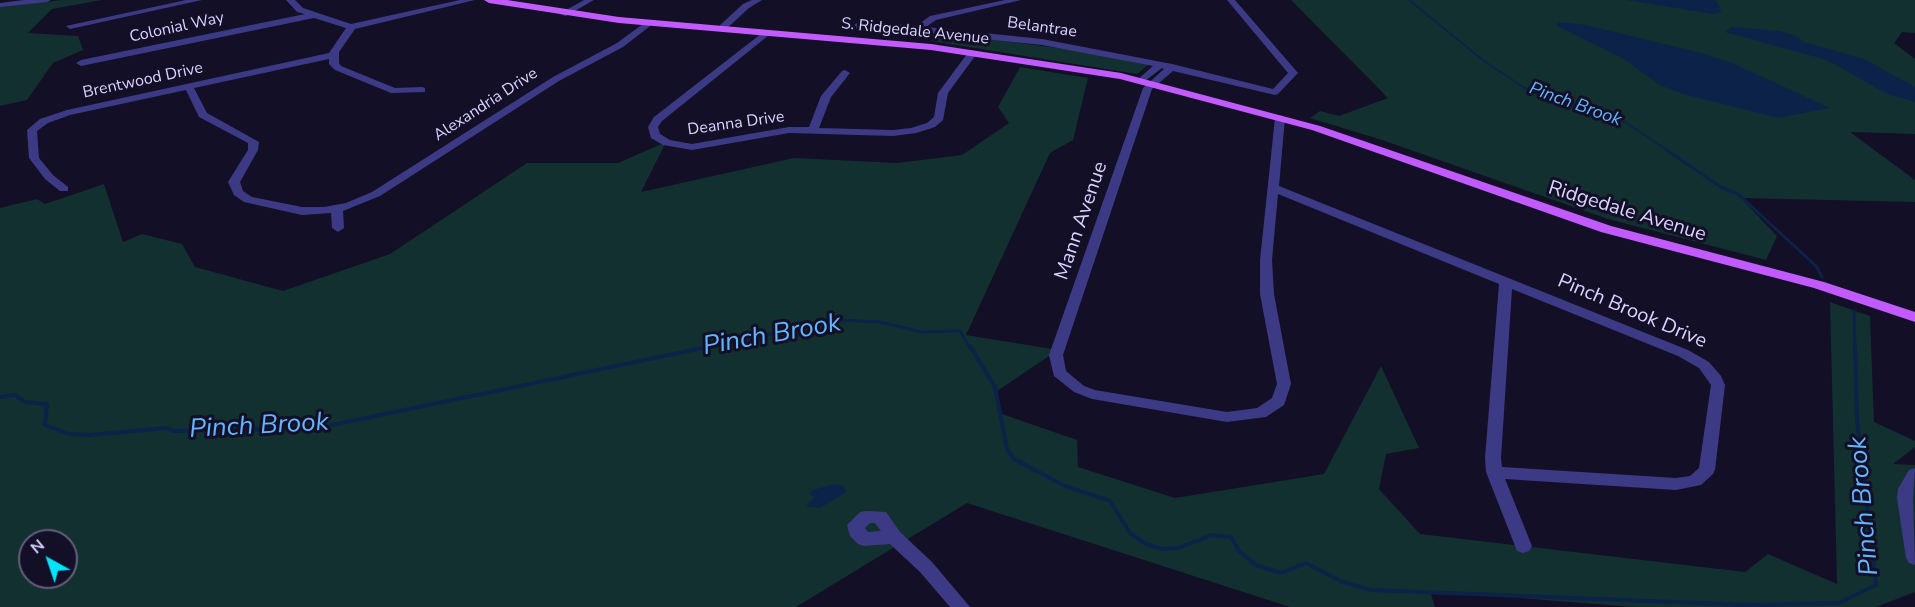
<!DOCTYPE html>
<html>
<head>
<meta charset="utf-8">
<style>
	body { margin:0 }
	#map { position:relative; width:1915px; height:607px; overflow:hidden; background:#130f26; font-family:"Nunito Sans",sans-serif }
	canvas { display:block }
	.north { position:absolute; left:18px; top:529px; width:60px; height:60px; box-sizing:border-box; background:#130f26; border:2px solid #625e7d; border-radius:50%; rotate:320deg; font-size:16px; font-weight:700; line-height:24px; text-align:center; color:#d9d4ff }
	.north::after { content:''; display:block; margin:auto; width:21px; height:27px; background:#00e5ff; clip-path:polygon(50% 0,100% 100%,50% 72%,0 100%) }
</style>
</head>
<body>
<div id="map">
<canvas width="1915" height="607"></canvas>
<div class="north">N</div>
</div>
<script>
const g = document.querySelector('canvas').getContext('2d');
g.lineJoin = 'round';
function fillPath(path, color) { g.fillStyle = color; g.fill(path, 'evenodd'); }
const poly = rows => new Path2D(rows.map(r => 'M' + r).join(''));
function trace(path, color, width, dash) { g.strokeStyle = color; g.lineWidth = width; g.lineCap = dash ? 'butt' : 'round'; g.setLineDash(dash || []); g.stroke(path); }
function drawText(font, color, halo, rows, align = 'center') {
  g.font = font + ' "Nunito Sans",sans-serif'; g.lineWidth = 6; g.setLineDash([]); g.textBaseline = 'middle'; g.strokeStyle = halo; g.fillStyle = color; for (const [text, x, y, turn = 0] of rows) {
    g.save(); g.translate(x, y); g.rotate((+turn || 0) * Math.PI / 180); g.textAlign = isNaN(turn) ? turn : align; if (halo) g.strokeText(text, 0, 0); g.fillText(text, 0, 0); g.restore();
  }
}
const green = poly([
	[63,0,102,0,52,9,28,33,78,36,83,50,53,63,27,100,0,106,0,6],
	[1291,0,1915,0,1915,33,1902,32,1894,43,1915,59,1915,134,1850,132,1915,180,1915,202,1741,198,1777,236,1766,260,1608,219,1382,140,1310,118,1320,111,1339,116,1388,98],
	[936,32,1073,50,1148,65,1137,74,931,41],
	[1020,67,1088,78,1073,140,1050,153,966,335,1058,350,997,391,1002,414,1077,440,1078,467,1175,498,1324,474,1381,366,1419,448,1386,454,1379,489,1420,534,1745,572,1768,554,1837,584,1830,302,1870,316,1874,422,1915,441,1915,447,1893,464,1915,465,1915,592,1876,607,1634,607,1430,591,1435,607,1290,607,967,503,796,607,0,607,0,208,37,199,45,204,104,184,123,242,142,234,182,244,195,267,283,291,390,254,527,163,618,163,666,142,641,192,794,158,897,163,962,155,1009,123,998,107],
	[30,541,66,541,66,577,30,577]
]);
const water = poly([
	[1627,0,1716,0,1722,12,1713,14],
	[1557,22,1586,25,1705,54,1734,64,1830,108,1778,118,1686,95,1660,85,1622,58,1557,26],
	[1732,27,1780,31,1796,36,1804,42,1864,59,1915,87,1915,102,1887,94,1827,60,1725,32],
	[835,484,843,486,846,492,820,508,806,506,815,497,809,494,813,490]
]);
const streamFar2 = poly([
	[1409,0,1484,61,1523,87,1539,95,1591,109,1625,122,1667,150]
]);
const streamFar1 = poly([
	[1665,149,1721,187,1738,194,1816,266,1822,277],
	[1854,310,1855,348],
	[704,348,838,320,880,322,922,332,960,331,970,348]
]);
const stream = poly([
	[970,346,995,387,1007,449,1014,459,1065,486,1110,501,1130,533,1146,544,1162,549,1178,548,1212,535,1231,537,1239,551,1256,565,1281,573,1306,563,1340,581,1371,590,1749,605,1839,603,1876,585,1857,420,1855,346],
	[0,397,15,395,25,402,47,404,45,425,69,434,90,435,167,428,173,431,318,428,712,346]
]);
const minor = poly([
	[24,0,51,0,47,2,0,7,0,3,24,0],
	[186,0,202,0,70,29,66,26,186,0],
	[286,0,295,0,303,8,351,24,460,0,475,0,355,29,339,52,339,63,341,66,395,88,422,87,425,88,425,92,391,93,335,70,329,64,329,59,194,88,207,113,259,142,258,150,240,182,243,191,252,197,302,207,324,207,346,203,372,192,553,77,617,43,647,21,654,23,623,47,559,81,380,196,343,211,344,228,338,232,332,228,331,213,302,215,244,202,234,195,228,182,248,150,248,143,199,117,186,90,70,115,48,123,37,131,39,158,53,175,68,187,68,191,60,191,45,179,29,158,27,130,40,119,67,110,329,53,346,28,314,18,81,66,76,63,81,60,305,14,297,12,286,0],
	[584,0,594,0,566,16,559,14,584,0],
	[752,0,762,0,749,8,724,31,718,31,718,27,743,4,752,0],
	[1005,0,1021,0,936,20,926,27,1042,39,1172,64,1273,89,1288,73,1227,0,1235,0,1298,73,1278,94,1275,95,1173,71,1152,89,1063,355,1066,371,1084,386,1095,390,1227,412,1257,408,1272,398,1277,384,1260,294,1260,260,1275,118,1280,115,1285,118,1279,186,1688,350,1709,362,1721,376,1725,385,1715,470,1713,474,1701,485,1676,490,1505,479,1532,546,1529,551,1523,553,1517,551,1486,472,1485,458,1499,284,1278,194,1272,260,1274,294,1291,384,1284,405,1266,417,1227,422,1092,399,1074,392,1054,376,1049,355,1143,88,1164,69,1162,68,1141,84,1136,81,1153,66,1042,45,877,28,857,29,853,26,857,23,877,22,916,26,930,16,1005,0],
	[1512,289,1678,356,1699,368,1711,385,1699,468,1690,476,1676,478,1502,467,1501,458,1512,289],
	[766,30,770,33,769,35,662,121,658,127,660,134,670,140,692,144,789,127,809,127,821,96,842,71,845,70,850,73,831,97,819,128,893,130,911,128,927,123,934,117,938,93,970,50,978,52,948,93,943,120,935,127,916,133,893,136,789,133,692,150,663,145,651,138,648,127,654,117,766,30],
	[1915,468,1913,498,1915,565,1909,563,1906,558,1897,498,1898,489,1909,470,1915,468],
	[866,511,886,512,900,532,932,562,970,607,950,607,920,572,890,544,864,546,858,544,850,536,847,525,860,512,866,511],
	[870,523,875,523,881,531,868,532,865,528,870,523]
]);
const major = poly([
	[484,0,507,0,619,17,931,44,1121,73,1320,126,1611,226,1824,282,1915,312,1915,322,1814,288,1601,232,1312,130,1120,79,931,50,619,23,489,3,484,0]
]);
const farStreetnames = [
	["Colonial Way",177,28,-12],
	["Belantrae",1042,28,8],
	["S. Ridgedale Avenue",915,32,6],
	["Brentwood Drive",143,81,-12],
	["Alexandria Drive",486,105,-33],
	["Deanna Drive",736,124,-8]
];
const farWaternames = [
	["Pinch Brook",1575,105,20]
];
const streetNames = [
	["Ridgedale Avenue",1627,212,17],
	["Mann Avenue",1082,221,-71],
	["Pinch Brook Drive",1632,312,23]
];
const nearWaternames = [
	["Pinch Brook",772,336,-10],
	["Pinch Brook",259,427,-3],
	["Pinch Brook",1865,506,-95]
];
fillPath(green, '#12302f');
fillPath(water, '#0c2248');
trace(streamFar2, '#0c2248', 2);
trace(streamFar1, '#0c2248', 3);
trace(stream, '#0c2248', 4);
fillPath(minor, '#3d3a85');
fillPath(major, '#c25bff');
drawText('16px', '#d9d4ff', '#130f26', farStreetnames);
drawText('italic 18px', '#62b6ff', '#130f26', farWaternames);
drawText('20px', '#d9d4ff', '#130f26', streetNames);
drawText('italic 26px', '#62b6ff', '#130f26', nearWaternames);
</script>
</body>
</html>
